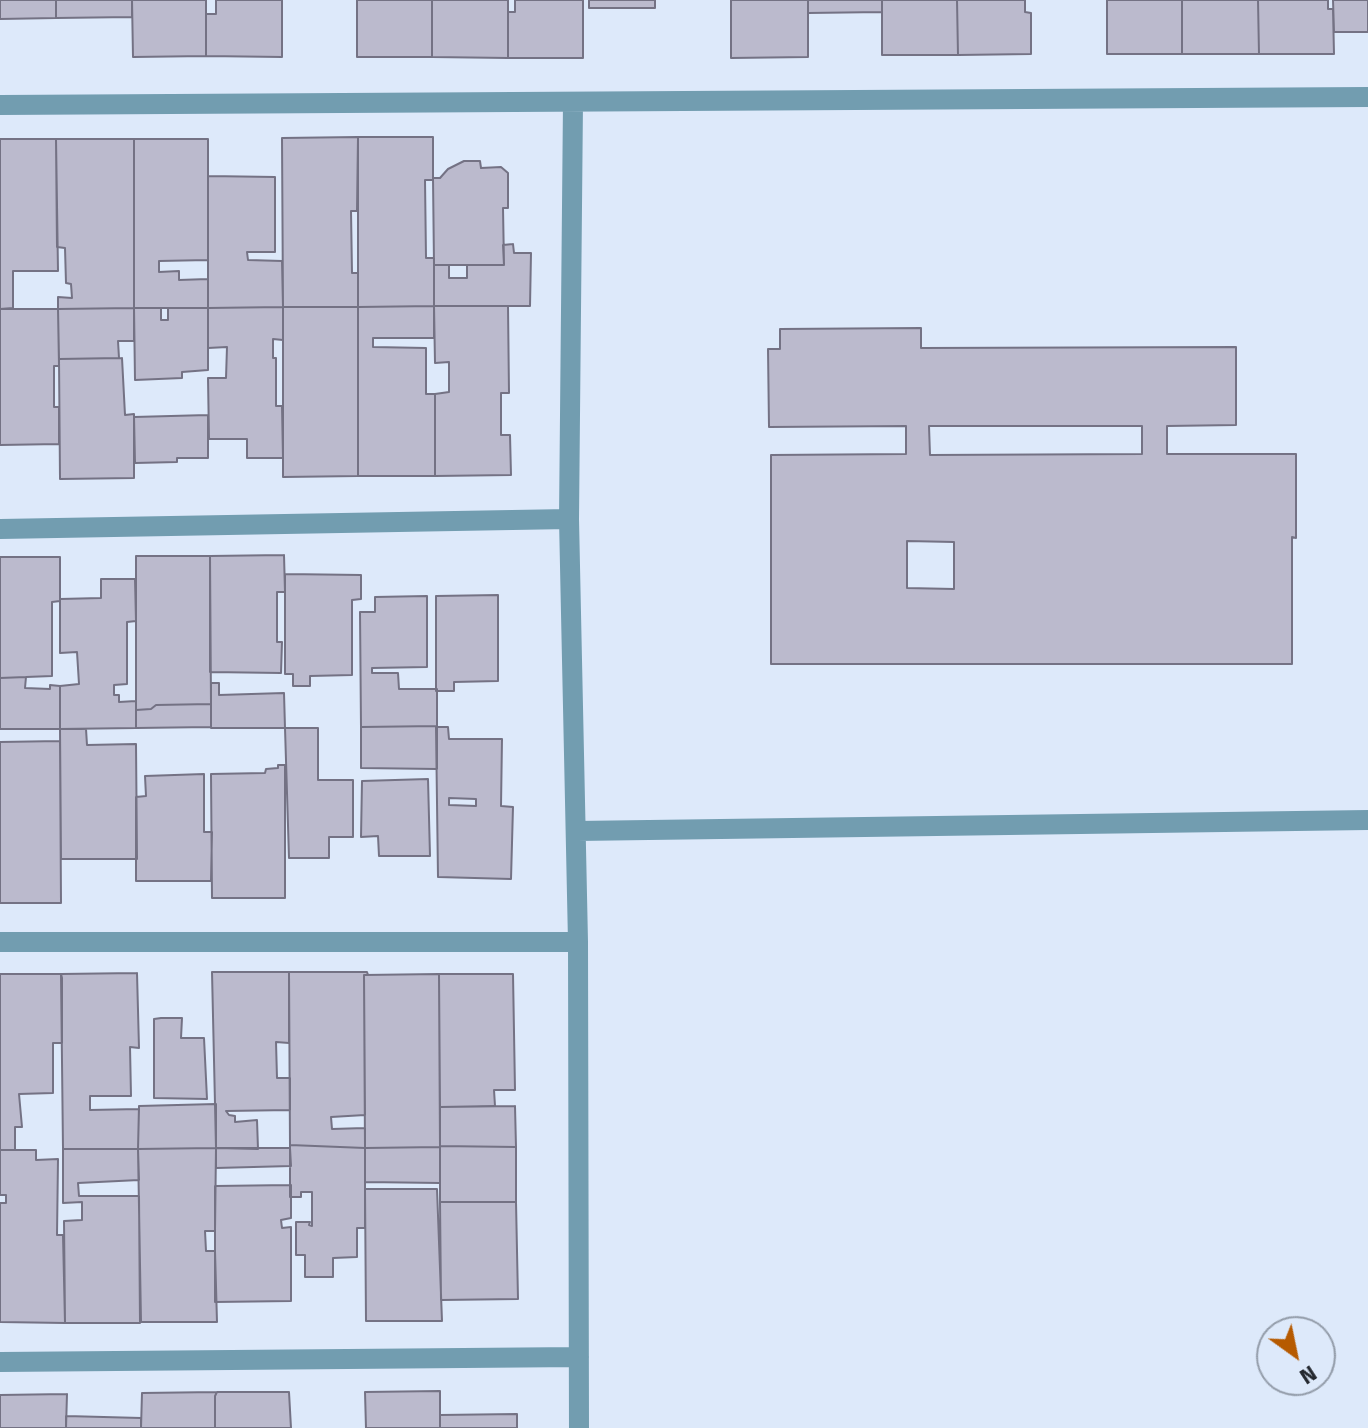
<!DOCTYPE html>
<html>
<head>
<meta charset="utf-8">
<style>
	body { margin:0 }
	#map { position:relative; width:1368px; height:1428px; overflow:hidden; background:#dde9fa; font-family:"Fira Sans",sans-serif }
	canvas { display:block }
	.north { position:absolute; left:1256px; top:1316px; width:80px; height:80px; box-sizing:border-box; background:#dde9fa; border:2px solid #939ca9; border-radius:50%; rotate:147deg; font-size:22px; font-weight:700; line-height:32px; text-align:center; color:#24282f }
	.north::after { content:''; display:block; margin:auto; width:28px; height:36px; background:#b65a00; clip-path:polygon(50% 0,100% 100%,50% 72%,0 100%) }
</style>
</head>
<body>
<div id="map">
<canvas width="1368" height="1428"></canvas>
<div class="north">N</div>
</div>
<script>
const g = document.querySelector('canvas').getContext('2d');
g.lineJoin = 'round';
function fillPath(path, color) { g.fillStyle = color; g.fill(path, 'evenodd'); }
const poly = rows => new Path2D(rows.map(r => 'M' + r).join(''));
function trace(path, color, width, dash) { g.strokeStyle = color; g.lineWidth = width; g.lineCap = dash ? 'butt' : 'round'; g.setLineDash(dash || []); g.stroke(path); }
const building = poly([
	[0,0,56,0,56,18,0,19,0,0],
	[56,0,132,0,132,17,56,18,56,0],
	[132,0,206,0,206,56,133,57,132,0],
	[216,0,282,0,282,57,206,56,206,14,216,14,216,0],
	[357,0,432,0,432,57,357,57,357,0],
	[432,0,508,0,508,58,432,57,432,0],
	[515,0,583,0,583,58,508,58,508,12,515,12,515,0],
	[589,0,655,0,655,8,589,8,589,0],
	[731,0,808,0,808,57,731,58,731,0],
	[808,0,882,0,882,12,808,13,808,0],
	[882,0,957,0,958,55,882,55,882,0],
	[957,0,1025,0,1025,12,1031,13,1031,54,958,55,957,0],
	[1107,0,1182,0,1182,54,1107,54,1107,0],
	[1182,0,1258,0,1259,54,1182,54,1182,0],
	[1258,0,1328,0,1328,9,1333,9,1334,54,1259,54,1258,0],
	[1333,0,1368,0,1368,32,1334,32,1333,0],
	[358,137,357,211,351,211,352,273,358,273,358,307,283,307,282,138,358,137],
	[358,137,433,137,433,180,425,180,426,258,434,258,434,306,358,307,358,137],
	[0,139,56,139,58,271,13,271,13,308,0,309,0,139],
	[56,139,134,139,134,308,58,309,58,297,72,298,71,284,66,283,65,248,57,247,56,139],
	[134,139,208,139,208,260,159,261,159,272,179,271,179,280,208,279,208,308,134,308,134,139],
	[464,161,480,161,481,168,501,167,508,173,508,208,503,208,504,265,434,265,433,178,440,178,448,169,464,161],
	[208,176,275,177,275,252,247,252,248,260,282,261,283,307,208,308,208,176],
	[513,244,514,253,531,253,530,306,434,306,434,265,449,265,449,278,467,278,467,265,504,265,503,245,513,244],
	[434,306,434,338,373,338,373,347,426,348,426,394,435,394,435,476,358,476,358,307,434,306],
	[434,306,508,306,509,393,501,393,501,435,510,435,511,475,435,476,435,394,449,392,449,362,435,363,434,306],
	[283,307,283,340,273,339,273,358,276,358,276,406,282,406,283,458,247,458,247,439,209,439,208,378,226,378,227,347,208,348,208,308,283,307],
	[283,307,358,307,358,476,283,477,283,307],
	[134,308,134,341,118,341,119,358,59,359,58,309,134,308],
	[134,308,161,308,161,320,168,320,168,308,208,308,208,370,182,372,182,378,135,380,134,308],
	[0,309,58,309,59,366,54,366,54,407,59,407,59,444,0,445,0,309],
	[921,328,921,348,1236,347,1236,425,1167,426,1167,454,1296,454,1296,538,1292,537,1292,664,771,664,771,455,906,454,906,426,769,427,768,349,780,349,780,329,921,328],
	[929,426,1142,426,1142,454,930,455,929,426],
	[907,541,954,542,954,589,907,588,907,541],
	[122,358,125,415,134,414,134,478,60,479,59,359,122,358],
	[208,415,208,458,177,458,177,462,135,463,134,417,208,415],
	[284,555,285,592,277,592,277,642,282,642,281,673,210,672,210,556,284,555],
	[136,556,210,556,211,704,156,705,151,709,136,710,136,556],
	[0,557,60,557,60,601,52,602,52,676,0,678,0,557],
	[285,574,361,575,361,599,352,600,352,675,310,676,310,686,293,686,293,674,285,674,285,574],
	[101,579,135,579,136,621,127,622,127,684,114,685,114,695,119,695,119,702,136,701,136,728,60,729,60,686,79,684,77,652,60,653,60,599,101,598,101,579],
	[498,595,498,681,454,682,454,691,436,691,436,596,498,595],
	[427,596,427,667,372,668,372,673,398,673,399,689,437,689,437,726,361,727,360,612,375,612,375,597,427,596],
	[26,677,25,688,50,689,50,685,60,686,60,729,0,729,0,678,26,677],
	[211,683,219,683,219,695,284,693,285,728,211,728,211,683],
	[211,704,211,727,136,728,136,710,151,709,156,705,211,704],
	[437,726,437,769,361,768,361,727,437,726],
	[436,727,448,727,449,739,502,739,501,806,513,807,511,879,438,877,436,727],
	[449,798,476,799,476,806,449,805,449,798],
	[285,728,318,728,318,780,353,780,353,837,329,837,329,858,289,858,285,728],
	[60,729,86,729,87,745,136,744,137,859,61,859,60,729],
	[60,741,61,903,0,903,0,742,60,741],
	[278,765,285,765,285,898,212,898,211,774,265,773,266,769,278,768,278,765],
	[204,774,204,832,212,832,211,881,136,881,136,797,146,796,145,776,204,774],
	[428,779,430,856,379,856,378,836,361,837,362,781,428,779],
	[212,972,289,972,289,1043,276,1042,277,1078,290,1078,290,1110,226,1111,229,1115,235,1116,235,1122,257,1120,258,1149,216,1148,212,972],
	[289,972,367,972,368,975,364,975,365,1115,331,1117,332,1129,365,1128,365,1148,290,1145,289,972],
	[137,973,139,1048,130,1047,131,1096,90,1096,90,1110,139,1109,138,1149,63,1149,61,974,137,973],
	[0,974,61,974,62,978,62,1043,53,1043,53,1093,19,1094,22,1127,15,1127,15,1150,0,1150,0,974],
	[439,974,440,1147,365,1148,364,975,439,974],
	[439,974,513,974,515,1090,494,1090,495,1106,440,1107,439,974],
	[161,1018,182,1018,181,1038,204,1038,207,1099,154,1098,154,1019,161,1018],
	[216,1104,216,1148,138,1149,139,1106,216,1104],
	[515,1106,516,1147,440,1146,440,1107,515,1106],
	[290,1145,365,1148,365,1228,357,1228,357,1257,333,1258,333,1277,305,1277,305,1255,296,1255,296,1222,310,1222,309,1225,312,1226,312,1192,301,1192,301,1197,290,1197,290,1145],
	[440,1146,516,1147,516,1202,440,1202,440,1146],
	[440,1147,440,1183,365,1182,365,1148,440,1147],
	[216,1148,215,1231,205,1231,206,1251,215,1251,217,1322,141,1322,138,1149,216,1148],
	[216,1148,290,1148,291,1166,216,1168,216,1148],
	[63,1149,138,1149,139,1180,78,1183,79,1196,139,1196,140,1323,65,1323,64,1221,82,1220,82,1202,63,1203,63,1149],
	[0,1150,36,1150,36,1160,58,1159,57,1235,63,1235,65,1323,0,1322,0,1203,6,1203,6,1195,0,1195,0,1150],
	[291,1185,291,1218,281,1220,282,1228,291,1227,291,1301,215,1302,215,1186,291,1185],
	[365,1189,437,1189,442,1321,366,1321,365,1189],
	[440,1202,516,1202,518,1299,441,1300,440,1202],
	[440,1391,440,1428,366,1428,365,1392,440,1391],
	[217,1392,215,1396,215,1428,141,1428,142,1393,217,1392],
	[217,1392,289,1392,291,1428,215,1428,215,1396,217,1392],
	[67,1394,66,1428,0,1428,0,1395,67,1394],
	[517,1414,517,1428,440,1428,440,1415,517,1414],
	[66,1416,141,1418,141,1428,66,1428,66,1416]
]);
const minor = poly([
	[573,102,569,519,578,942,579,1428],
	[0,105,1368,97],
	[0,529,569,519],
	[577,831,1368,820],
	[0,942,578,942],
	[0,1362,579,1357]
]);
fillPath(building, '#bbbacd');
trace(building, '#747284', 2);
trace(minor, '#729db0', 20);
</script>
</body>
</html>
